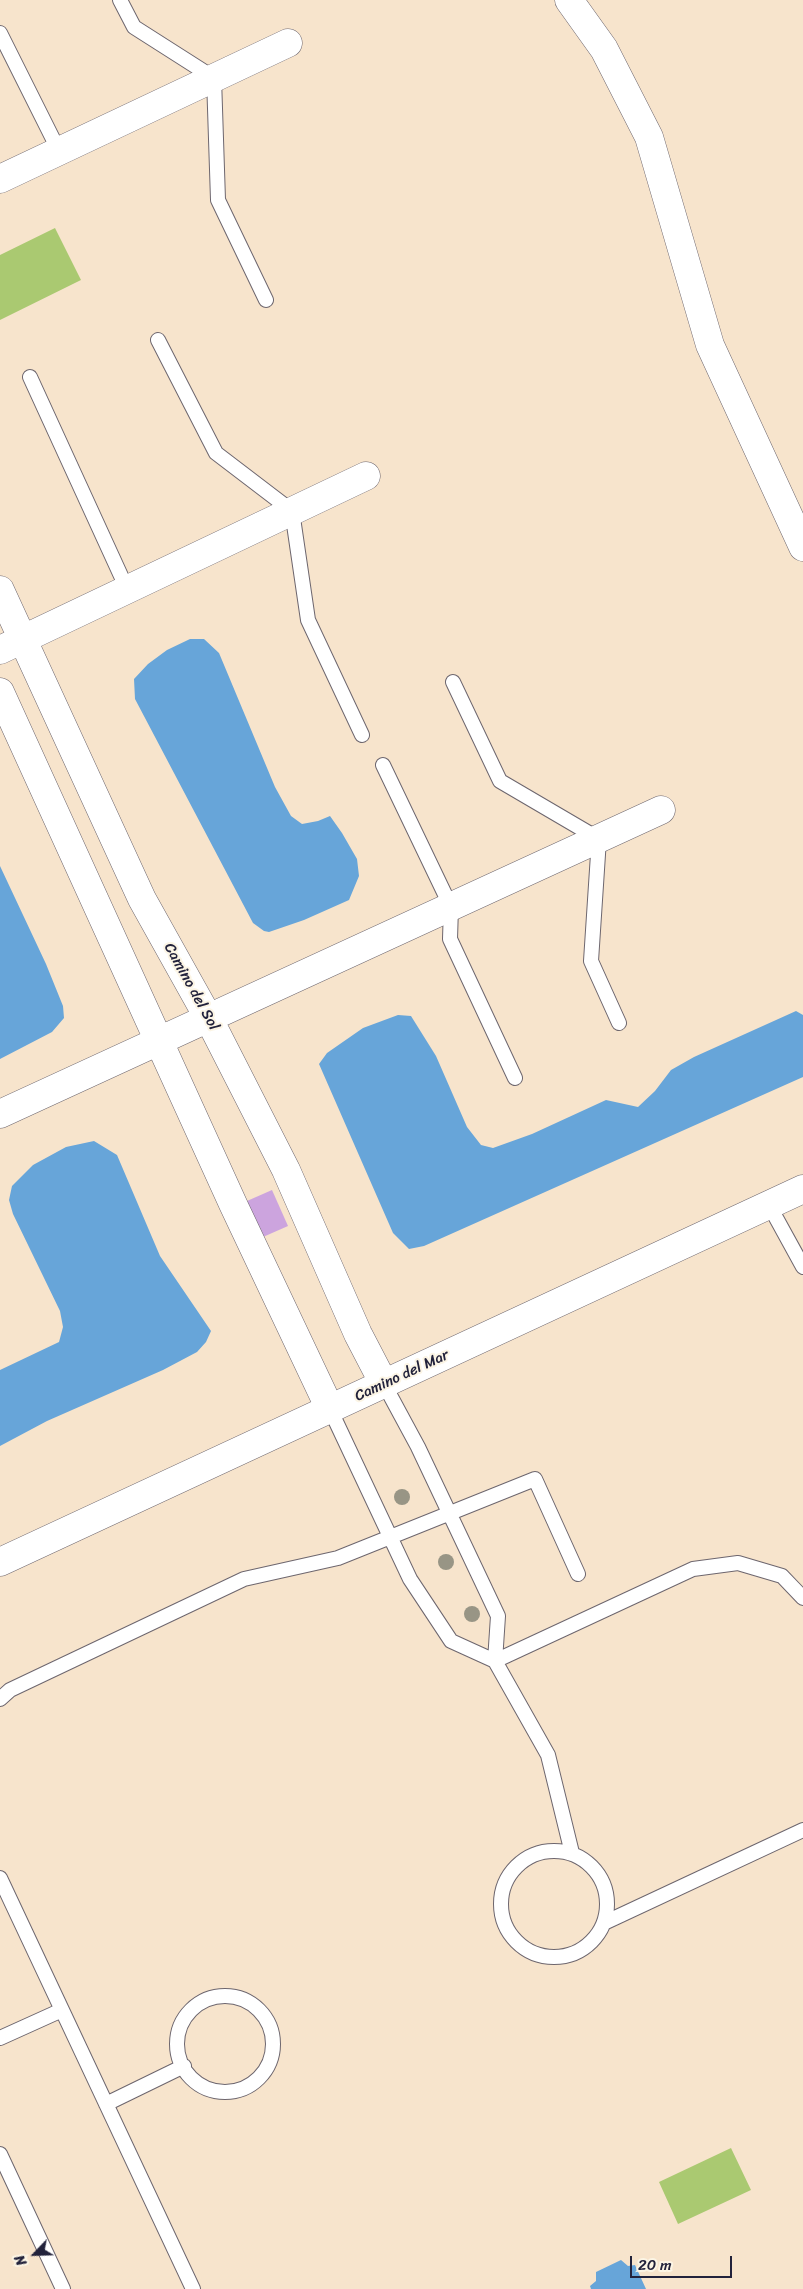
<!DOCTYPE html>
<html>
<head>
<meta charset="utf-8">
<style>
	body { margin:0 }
	#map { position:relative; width:803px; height:2289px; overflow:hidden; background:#f7e4cc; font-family:Sriracha,sans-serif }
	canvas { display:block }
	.north { position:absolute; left:10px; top:2229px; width:50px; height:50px; -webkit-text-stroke:4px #fcf5e5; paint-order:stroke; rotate:246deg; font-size:14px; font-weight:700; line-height:20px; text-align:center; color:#22223b }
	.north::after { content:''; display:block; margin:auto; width:18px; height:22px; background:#22223b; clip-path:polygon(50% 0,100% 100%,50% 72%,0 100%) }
	.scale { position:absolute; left:630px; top:2256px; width:102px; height:22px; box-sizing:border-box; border:2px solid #22223b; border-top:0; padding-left:6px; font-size:15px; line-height:18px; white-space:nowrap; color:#22223b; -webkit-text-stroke:4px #fcf5e5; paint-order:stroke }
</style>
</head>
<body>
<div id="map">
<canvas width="803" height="2289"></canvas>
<div class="north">N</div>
<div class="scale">20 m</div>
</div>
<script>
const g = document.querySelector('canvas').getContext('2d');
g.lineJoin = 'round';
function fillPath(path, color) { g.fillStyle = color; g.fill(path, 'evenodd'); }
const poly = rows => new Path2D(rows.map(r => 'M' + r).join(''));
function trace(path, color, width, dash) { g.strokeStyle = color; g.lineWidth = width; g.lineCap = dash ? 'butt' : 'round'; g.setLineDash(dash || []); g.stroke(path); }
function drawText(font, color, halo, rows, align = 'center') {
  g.font = font + ' Sriracha,sans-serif'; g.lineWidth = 4; g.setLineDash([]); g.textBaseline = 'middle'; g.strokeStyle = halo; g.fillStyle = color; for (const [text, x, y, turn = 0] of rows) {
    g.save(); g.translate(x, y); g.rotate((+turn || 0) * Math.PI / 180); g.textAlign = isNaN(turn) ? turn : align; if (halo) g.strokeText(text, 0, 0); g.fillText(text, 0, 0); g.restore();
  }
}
const green = poly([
	[55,228,81,280,0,320,0,255],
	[731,2148,751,2190,678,2224,659,2182]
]);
const water = poly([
	[190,639,204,639,219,653,275,787,291,816,302,824,318,821,330,816,342,833,357,859,359,876,349,900,304,920,269,932,264,931,253,923,135,699,134,679,148,664,167,650],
	[0,866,46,964,63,1006,64,1018,52,1032,0,1059],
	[796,1011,803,1015,803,1077,424,1246,409,1249,393,1233,319,1064,327,1053,363,1028,398,1015,411,1016,436,1056,467,1127,481,1145,493,1148,532,1134,606,1100,638,1107,655,1091,671,1070,694,1057],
	[94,1141,117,1155,160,1256,211,1331,206,1342,197,1352,163,1370,47,1421,0,1446,0,1370,59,1342,63,1327,60,1311,13,1214,9,1200,12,1186,33,1165,66,1147],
	[621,2260,628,2266,635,2265,646,2289,591,2289,590,2286,596,2281,596,2272]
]);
const building = poly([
	[272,1190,288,1226,263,1237,247,1201]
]);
const lane = poly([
	[120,0,134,27,214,78,218,200,266,300],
	[0,33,59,151],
	[158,340,216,453,292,511,308,620,362,735],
	[30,377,127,589],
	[453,682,500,781,599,839,591,961,619,1023],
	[383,765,451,907,450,939,515,1078],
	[769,1205,803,1267],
	[384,1384,418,1447,498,1616,495,1661,548,1755,572,1853],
	[330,1409,410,1579,451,1641,495,1661],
	[495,1661,693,1569,738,1563,782,1576,803,1598],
	[0,1699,10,1690,244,1579,338,1558,535,1479,578,1574],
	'501 1904a53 53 0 1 1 106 0a53 53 0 1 1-106 0Z',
	[0,1878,193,2289],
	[604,1923,803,1830],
	'177 2044a48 48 0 1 1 96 0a48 48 0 1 1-96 0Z',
	[0,2038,62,2010],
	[106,2104,184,2066],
	[0,2154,63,2289]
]);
const street = poly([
	[569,0,604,49,649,137,710,345,803,547],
	[0,179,288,43],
	[0,590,142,899,209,1019,286,1170,358,1334,384,1384],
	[0,650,366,476],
	[0,692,233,1204,330,1409],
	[0,1114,661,810]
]);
const secondary = poly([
	[0,1562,803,1189]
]);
const trees = [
	[402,1497],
	[446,1562],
	[472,1614]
];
const streetNames = [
	["Camino del Sol",191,987,61],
	["Camino del Mar",402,1376,-25]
];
fillPath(green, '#aac971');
fillPath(water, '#67a5d9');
fillPath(building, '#cca4de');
trace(lane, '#6d666e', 16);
trace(street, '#6d666e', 29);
trace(secondary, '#6d666e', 29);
trace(lane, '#fff', 14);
trace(street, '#fff', 28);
trace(secondary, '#fff', 28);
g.fillStyle = '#989585';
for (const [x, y] of trees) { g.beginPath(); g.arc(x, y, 8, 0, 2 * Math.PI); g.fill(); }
drawText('15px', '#22223b', '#fcf5e5', streetNames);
</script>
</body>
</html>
